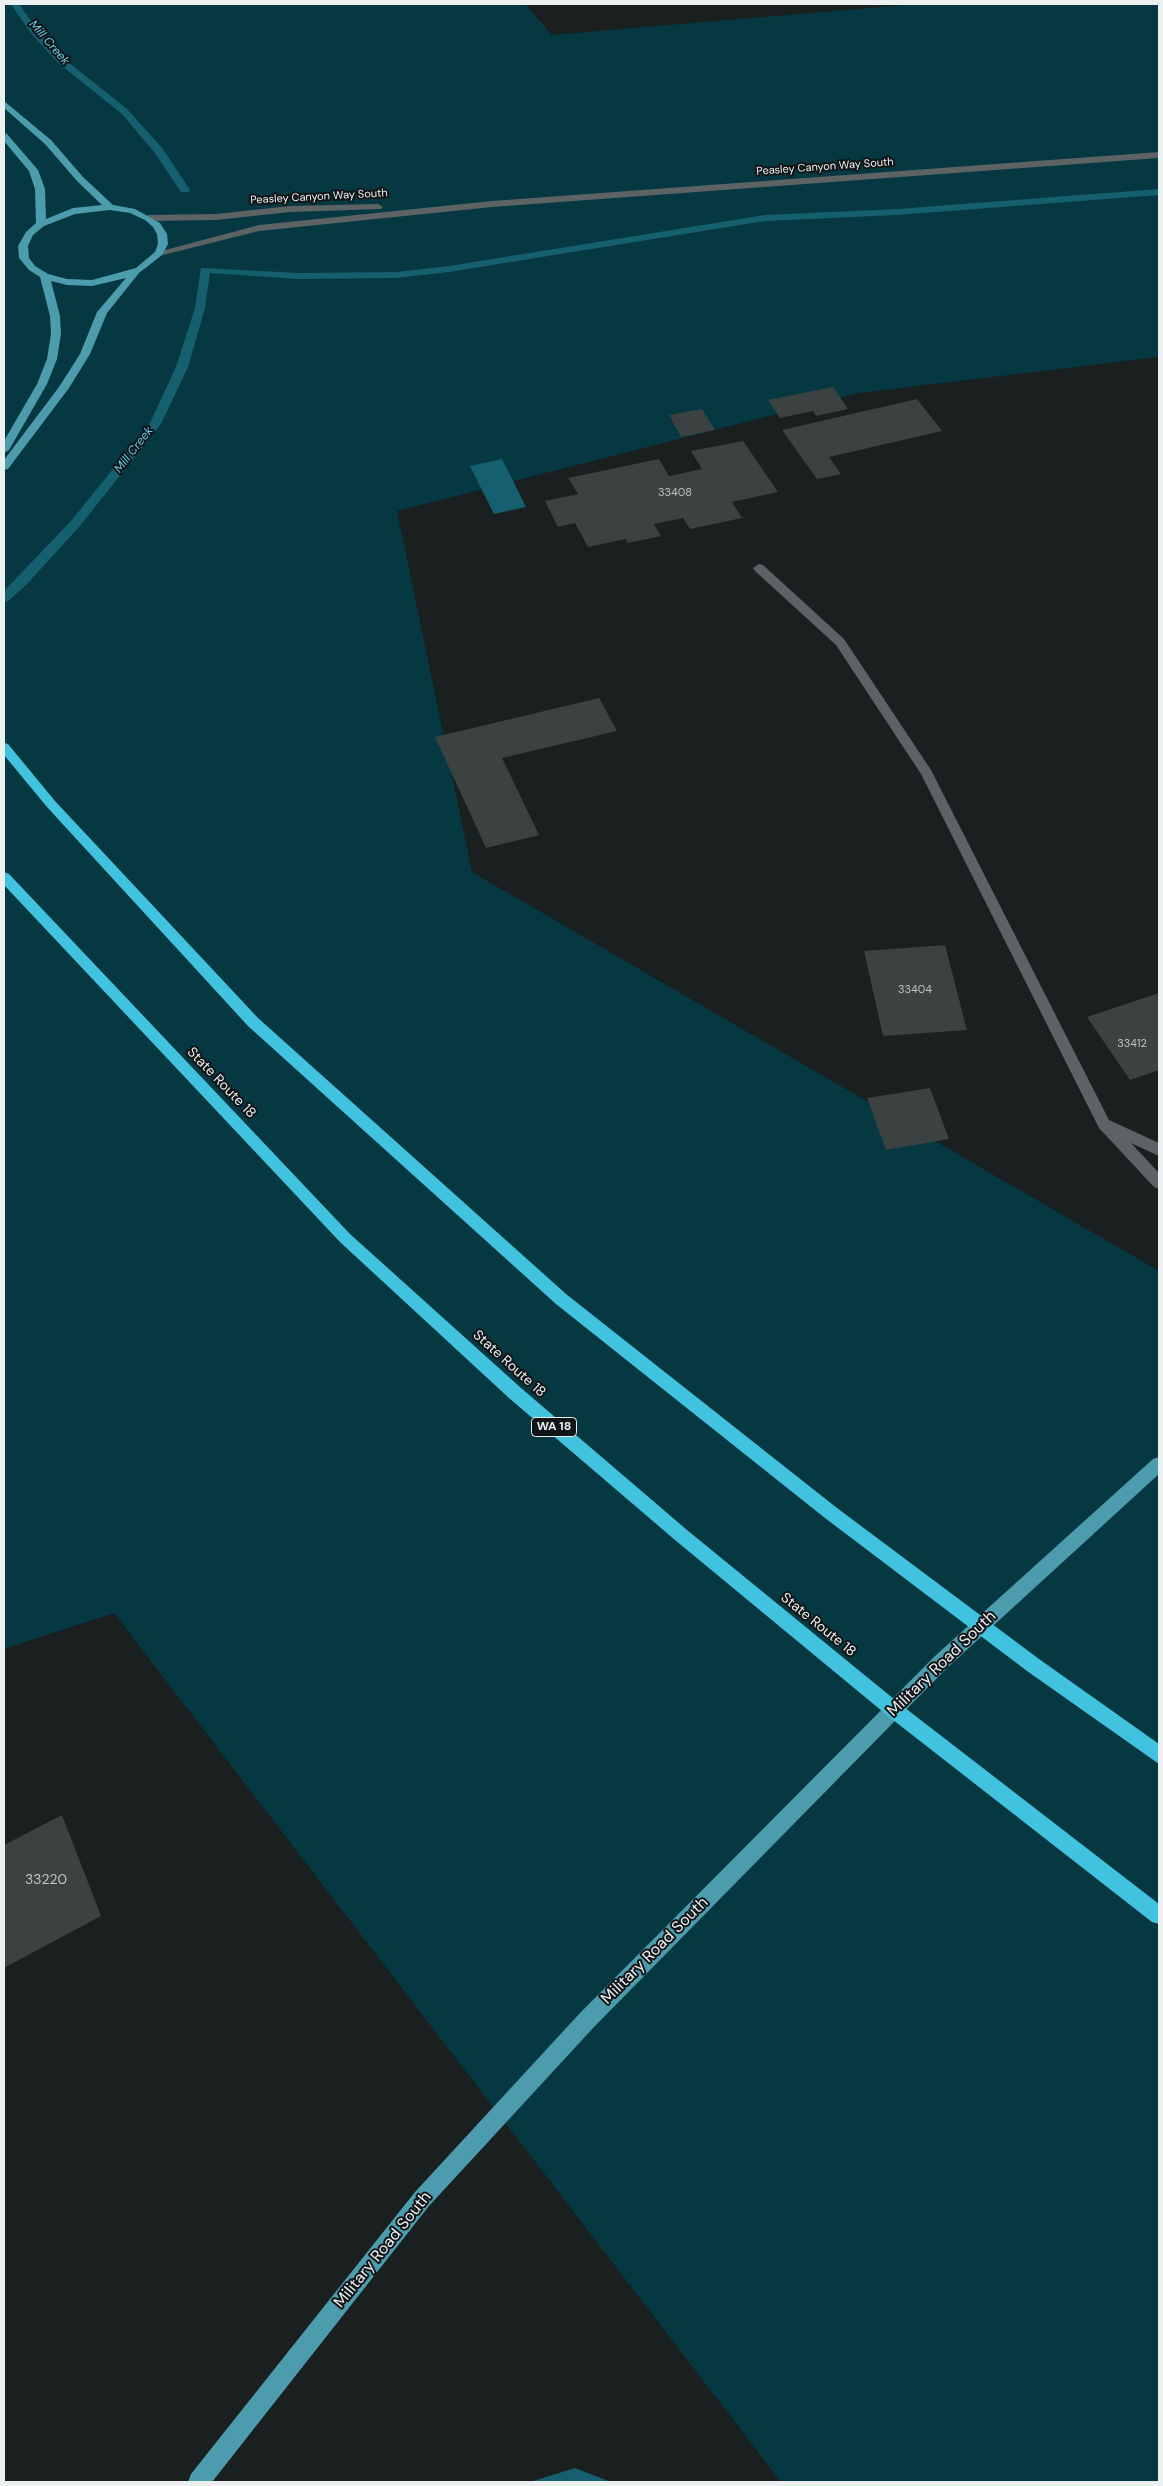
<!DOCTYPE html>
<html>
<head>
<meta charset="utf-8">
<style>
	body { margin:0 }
	#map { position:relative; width:1163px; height:2486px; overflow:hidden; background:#1a1f20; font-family:"DM Sans",sans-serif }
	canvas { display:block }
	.frame { position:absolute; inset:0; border:5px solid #edf0f1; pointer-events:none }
</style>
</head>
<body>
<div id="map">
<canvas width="1163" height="2486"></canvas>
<div class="frame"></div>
</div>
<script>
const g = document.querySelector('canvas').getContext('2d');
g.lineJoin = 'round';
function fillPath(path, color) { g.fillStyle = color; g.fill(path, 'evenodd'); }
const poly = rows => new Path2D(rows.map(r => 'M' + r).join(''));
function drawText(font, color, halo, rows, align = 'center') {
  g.font = font + ' "DM Sans",sans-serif'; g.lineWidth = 4; g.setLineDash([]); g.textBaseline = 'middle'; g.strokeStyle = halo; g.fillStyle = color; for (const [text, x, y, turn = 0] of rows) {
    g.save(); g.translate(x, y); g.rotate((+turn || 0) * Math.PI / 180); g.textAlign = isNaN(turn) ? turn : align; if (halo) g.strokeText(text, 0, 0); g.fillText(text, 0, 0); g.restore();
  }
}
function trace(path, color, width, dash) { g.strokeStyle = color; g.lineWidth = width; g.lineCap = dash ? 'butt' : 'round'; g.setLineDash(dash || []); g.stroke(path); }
const green = poly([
	[4,4,525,4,552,35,916,4,1159,4,1159,357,859,393,397,511,472,872,1159,1271,1159,2482,781,2482,114,1613,4,1649]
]);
const water = poly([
	[502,459,526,507,494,514,470,466],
	[575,2468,611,2482,530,2482]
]);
const stream = poly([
	[11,4,19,4,36,28,63,58,127,109,163,149,190,190,189,192,181,192,155,153,121,113,57,62,30,32,11,4],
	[1159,189,1159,195,897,215,765,221,449,272,396,278,299,279,210,273,205,308,188,367,161,424,79,527,27,584,8,601,4,602,4,591,71,521,150,423,176,367,195,308,201,268,299,273,396,272,449,266,765,215,897,209,1159,189]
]);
const building = poly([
	[833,387,848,409,816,416,813,411,780,418,768,400],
	[917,399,942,431,829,457,841,474,817,479,782,430],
	[702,409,715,430,681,437,669,415],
	[743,441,778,492,732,502,742,518,690,529,683,518,654,524,661,536,628,543,626,539,588,547,575,523,558,527,545,501,578,494,568,478,659,459,669,476,702,469,691,451],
	[599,698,617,731,502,758,539,835,486,848,435,737],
	[945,945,967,1030,883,1036,864,951],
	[1159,993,1159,1070,1130,1080,1087,1017],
	[930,1088,949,1139,886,1150,867,1098],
	[62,1815,101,1916,4,1968,4,1845]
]);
const minor = poly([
	[1159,152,1159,158,492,207,259,231,159,256,154,253,259,225,492,201,1159,152],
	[378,204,383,207,381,209,290,212,216,220,148,221,143,218,148,215,216,214,290,206,378,204],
	[759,564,763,565,844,639,931,770,1109,1120,1159,1143,1159,1156,1131,1143,1159,1173,1159,1189,1154,1187,1099,1128,921,774,836,645,755,571,753,568,759,564]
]);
const major = poly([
	[4,101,51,140,83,177,113,205,135,209,160,223,167,234,168,244,162,255,139,273,107,313,90,354,69,388,8,469,4,470,4,460,59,387,80,354,97,312,126,278,92,286,67,285,51,281,60,316,61,334,57,359,47,384,9,450,4,453,4,441,37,384,47,359,51,334,50,316,40,277,29,270,19,258,18,246,26,232,36,223,35,189,29,171,4,141,4,133,7,134,38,170,45,189,46,219,73,208,102,205,77,181,45,144,4,108,4,101],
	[110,210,130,213,145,220,153,227,157,234,158,244,155,252,136,268,92,280,67,279,48,274,35,266,29,258,28,246,33,235,44,226,75,214,110,210],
	[1159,1457,1159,1474,947,1668,594,2027,429,2206,212,2482,188,2482,191,2474,415,2192,580,2013,935,1656,1153,1459,1159,1457]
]);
const highway = poly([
	[4,743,8,744,55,801,258,1018,566,1294,837,1508,1039,1659,1159,1744,1159,1764,1027,1671,825,1518,556,1304,248,1026,47,807,4,755,4,743],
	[4,872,9,874,350,1234,521,1388,687,1530,900,1704,1159,1904,1159,1924,1152,1922,888,1716,675,1540,509,1398,340,1242,4,885,4,872]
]);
const farStreetnames = [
	["Peasley Canyon Way South",825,167,-4],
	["Peasley Canyon Way South",319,197,-3]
];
const numberNames = [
	["33408",675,493],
	["33404",915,990],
	["33412",1132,1044]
];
const farWaternames = [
	["Mill Creek",49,43,49],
	["Mill Creek",134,450,-52]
];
const shields = [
	[554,1427,45]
];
const shieldNames = [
	["WA 18",554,1427]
];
const streetNames = [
	["State Route 18",221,1083,46],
	["State Route 18",509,1364,42],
	["State Route 18",818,1625,39]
];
const nearNumbernames = [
	["33220",46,1880]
];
const nearStreetnames = [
	["Military Road South",942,1664,-44],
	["Military Road South",655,1951,-45],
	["Military Road South",383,2250,-51]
];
fillPath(green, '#063842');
fillPath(water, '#165f6f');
fillPath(stream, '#165f6f');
fillPath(building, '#3c4142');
fillPath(minor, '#5d6264');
fillPath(major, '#4c9cae');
fillPath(highway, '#41c3e0');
drawText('11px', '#edf0f1', '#111517', farStreetnames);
drawText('11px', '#c1c4c5', null, numberNames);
drawText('italic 12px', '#67cfe8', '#111517', farWaternames);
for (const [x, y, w] of shields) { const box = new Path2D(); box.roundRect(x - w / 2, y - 9.5, w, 19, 4); g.fillStyle = '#111517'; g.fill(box); trace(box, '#edf0f1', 1); }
drawText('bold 12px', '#edf0f1', null, shieldNames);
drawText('14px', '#edf0f1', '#111517', streetNames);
drawText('14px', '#c1c4c5', null, nearNumbernames);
drawText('16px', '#edf0f1', '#111517', nearStreetnames);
</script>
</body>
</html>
